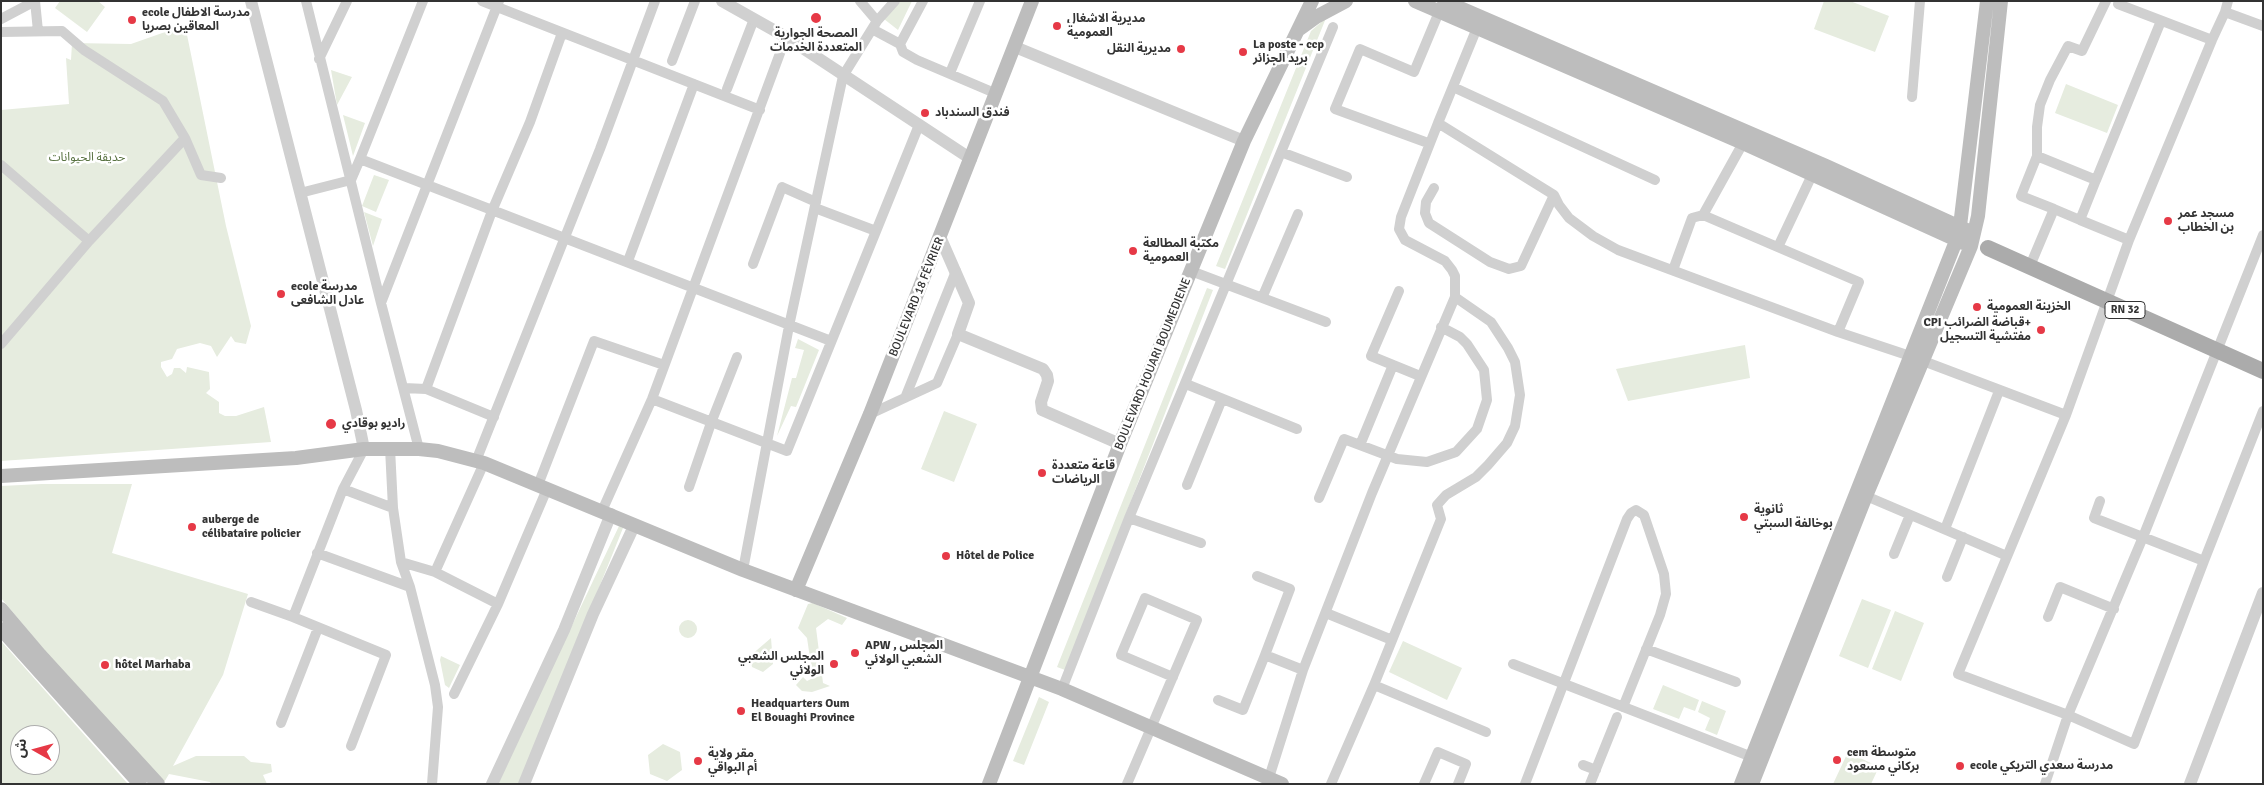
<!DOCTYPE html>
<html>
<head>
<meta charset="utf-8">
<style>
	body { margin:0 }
	#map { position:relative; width:2264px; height:785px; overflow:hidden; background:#fff; font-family:Signika,"Noto Sans Arabic",sans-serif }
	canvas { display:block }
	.frame { position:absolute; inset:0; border:2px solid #333; pointer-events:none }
	.north { position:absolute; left:10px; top:725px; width:50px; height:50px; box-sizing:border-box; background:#fff; border:1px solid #adadad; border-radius:50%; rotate:277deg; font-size:14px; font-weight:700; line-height:20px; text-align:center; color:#333 }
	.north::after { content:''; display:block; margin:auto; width:18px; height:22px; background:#e63946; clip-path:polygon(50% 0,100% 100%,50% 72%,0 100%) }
</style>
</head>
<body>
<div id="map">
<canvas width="2264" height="785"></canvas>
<div class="frame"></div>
<div class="north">ش</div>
</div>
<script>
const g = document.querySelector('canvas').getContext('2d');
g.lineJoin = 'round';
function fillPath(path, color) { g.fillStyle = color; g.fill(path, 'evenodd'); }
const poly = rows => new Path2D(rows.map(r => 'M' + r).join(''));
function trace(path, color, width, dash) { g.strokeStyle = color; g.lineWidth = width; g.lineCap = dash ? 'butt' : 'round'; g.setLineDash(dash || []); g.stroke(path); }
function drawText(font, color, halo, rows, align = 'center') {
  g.font = font + ' Signika,"Noto Sans Arabic",sans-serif'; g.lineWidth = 5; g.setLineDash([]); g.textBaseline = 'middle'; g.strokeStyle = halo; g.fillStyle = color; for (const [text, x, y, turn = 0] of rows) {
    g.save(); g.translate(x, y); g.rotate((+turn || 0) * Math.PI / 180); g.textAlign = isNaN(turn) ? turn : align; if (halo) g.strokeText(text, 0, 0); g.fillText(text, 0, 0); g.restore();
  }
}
const green = poly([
	[60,1,98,1,105,7,87,32,55,8],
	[901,1,912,1,898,30,884,19],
	[1824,1,1850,1,1889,16,1875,52,1814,29],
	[1326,18,1225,269,1216,266,1311,31],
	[185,25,226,226,251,326,246,344,235,342,231,336,217,357,211,346,200,343,177,349,172,359,161,362,161,367,167,377,172,374,174,368,180,368,186,373,187,367,209,372,210,389,206,393,219,402,219,413,225,416,236,416,264,407,271,442,1,461,1,110,69,104,66,58,71,60,72,43,131,44],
	[331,70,352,77,337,105],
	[2066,84,2118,105,2107,133,2055,113],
	[343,115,365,123,353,156],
	[374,175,389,180,376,212,362,206],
	[364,212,382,219,373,246],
	[1207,288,1213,290,1065,670,1057,667],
	[798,339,819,350,796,407,791,406,777,436,792,378,796,378,804,350,795,348],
	[1745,345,1750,378,1628,401,1616,369],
	[944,411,977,424,954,482,921,469],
	[42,484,132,484,112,553,248,594,223,675,173,766,196,756,244,756,251,762,271,764,272,772,263,775,267,784,211,784,210,782,169,774,163,784,75,687,1,598,1,486],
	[619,526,623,528,520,784,497,784],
	[1862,599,1891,610,1868,668,1839,656],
	[813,603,847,618,842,625,828,619,816,628,823,683,830,686,812,692,802,691,796,685,803,677,807,681,813,678,807,638,798,628,808,604],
	[1895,611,1924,623,1901,681,1872,669],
	'679 629a9 9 0 1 1 18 0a9 9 0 1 1-18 0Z',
	[771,638,773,664,763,672,752,667,750,656],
	[1,641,128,784,1,784],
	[20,735,50,735,50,765,20,765],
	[1403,641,1462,668,1447,700,1389,672],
	[441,656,460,665,449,688,445,685,440,660],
	[1663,685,1699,700,1695,711,1684,707,1679,719,1653,709],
	[1039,697,1049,702,1024,765,1013,761],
	[1702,701,1726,711,1717,735,1705,730,1710,718,1698,712],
	[663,744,680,752,682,770,667,781,650,774,648,755],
	[1848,752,1879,767,1871,784,1833,784]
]);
const minor = poly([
	[35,1,38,31],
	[306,1,381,303,419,449],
	[482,1,760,110],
	[860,1,877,21],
	[2118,4,2212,40],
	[2225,12,2228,1],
	[1,19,35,1],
	[1479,23,1438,123,1554,195,1559,205,1569,218,1593,236,1618,250,1838,332,1910,356,2066,415],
	[2263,26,2225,12,2212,40,2129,240,2066,415,1958,674,2068,715,2143,537,2263,235],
	[872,29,900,44,903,52,917,60,997,94],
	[1,32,62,31,84,50,163,101,185,138,89,241,1,344],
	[900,44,923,1],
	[319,59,347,1],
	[672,61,695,1],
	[950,73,980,1],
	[1453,87,1655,180],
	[727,89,754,19],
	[1912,97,1920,1],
	[185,138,201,175,221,178],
	[1428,143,1335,109,1360,49,1414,72,1439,12],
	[1281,152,1347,177],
	[2037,156,2037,127,2040,105,2050,80,2068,46,2082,51,2106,1],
	[360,159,423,1],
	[1,165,89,241],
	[2096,180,2161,21],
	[1434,188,1426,202,1425,213,1429,223,1490,262,1509,269,1521,266,1554,195],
	[300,193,351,180,360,159,831,341],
	[815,208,876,231],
	[2054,209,2080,220],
	[1703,215,1743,143],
	[1778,247,1812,175],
	[628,261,694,84],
	[753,264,782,187,816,202],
	[2030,266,2054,209,2021,196,2037,156,2096,180,2080,220,2129,240],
	[1673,270,1692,218,1703,215,1859,282,1838,332],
	[1191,271,1326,322],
	[1262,298,1298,214],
	[381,303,499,1],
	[1393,365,1371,356,1399,291],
	[1186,384,1297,429],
	[404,388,426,389],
	[905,398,956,271],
	[652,399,787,451,919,125],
	[870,414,937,383,958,334],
	[494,417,426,389,492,211,530,122,562,33],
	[1360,445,1393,365,1420,376],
	[390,448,393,508,401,562,410,587,435,685,438,707,432,784],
	[476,461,600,149,655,1],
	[538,485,594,341,664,365],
	[1187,485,1222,399],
	[689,487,711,423,737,357],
	[343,489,393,508],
	[1866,496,2007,556],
	[1319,498,1344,439,1397,459,1427,462,1456,452,1477,429,1487,400,1484,370,1467,344,1460,337,1441,327],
	[2100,501,2094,518,2204,561,2263,411],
	[602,511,652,399,786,37],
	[1129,518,1201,543],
	[1945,529,1999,391],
	[317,553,410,587],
	[1894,554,1910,515],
	[401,562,435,572,498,604],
	[743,570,789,326,843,76,877,21,895,1],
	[435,572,484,463],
	[1257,576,1290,589,1265,655],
	[1947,577,1963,537],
	[251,602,293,617],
	[1326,613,1392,640],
	[2048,617,2060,587,2114,609],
	[1646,649,1736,682],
	[1513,664,1752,757],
	[1374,685,1486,732],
	[1062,689,1129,518,1333,27],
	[454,694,498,604,547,489],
	[1218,700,1243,710,1265,655,1303,670],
	[281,723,318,628],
	[351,746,386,655,293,617,343,489,364,449],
	[1583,765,1596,770],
	[1127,784,1151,728,1197,620,1145,598,1121,655,1173,677],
	[1267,784,1303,670,1372,493,1455,297,1455,276,1452,270,1445,261,1405,240,1399,229,1401,217,1438,123],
	[1331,784,1374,685,1441,519,1437,505,1446,495,1476,477,1488,465,1507,443,1515,426,1520,395,1515,362,1508,348,1491,322,1455,297],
	[1424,784,1438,752,1466,764,1458,784],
	[1525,784,1627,519,1631,513,1636,510,1644,515,1664,574,1666,594,1660,615,1623,707],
	[1590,784,1617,717],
	[2045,784,2068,715,2134,744,2204,561]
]);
const tertiary = poly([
	[251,1,356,410,364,449],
	[722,1,786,37,971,159],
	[1015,47,1244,141],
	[941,239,969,303,958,334,1043,369,1047,375,1048,381,1041,402,1042,410,1120,444],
	[492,784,564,630,611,514],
	[524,784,593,614,634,526],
	[2190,784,2263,593]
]);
const secondary = poly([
	[1415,1,1743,143,1963,243],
	[1444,1,1826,166,1967,230],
	[1298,30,1316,17,1346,1],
	[1,476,296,458,364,449,419,449,438,451,484,463,743,570,1062,689,1282,784],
	[796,590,870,414,1032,1],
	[1,609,40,655,158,784],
	[1,629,140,784],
	[989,784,1120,444,1244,141,1312,1],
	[1741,784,1956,241,1960,226,1987,1],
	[1752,784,1866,496,1971,246,1978,216,2001,1]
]);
const primary = poly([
	[1988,248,2263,371]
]);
const markers = [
	[816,18,6,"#e63946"],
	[132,20,5,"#e63946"],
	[1057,26,5,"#e63946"],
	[1181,49,5,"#e63946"],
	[1243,52,5,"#e63946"],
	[925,113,5,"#e63946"],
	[2168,221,5,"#e63946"],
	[1133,251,5,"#e63946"],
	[281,294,5,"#e63946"],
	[1977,307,5,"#e63946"],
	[2041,330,5,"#e63946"],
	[331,424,6,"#e63946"],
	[1042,473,5,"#e63946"],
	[1744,517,5,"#e63946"],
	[192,527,5,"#e63946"],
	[946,556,5,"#e63946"],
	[855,653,5,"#e63946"],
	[834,664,5,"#e63946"],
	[105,665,5,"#e63946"],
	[741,711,5,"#e63946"],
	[1837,760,5,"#e63946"],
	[698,761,5,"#e63946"],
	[1960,766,5,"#e63946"]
];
const shields = [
	[2125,310,40]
];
const shieldNames = [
	["RN 32",2125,310]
];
const poiNames = [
	["ecole مدرسة الاطفال",142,13],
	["المعاقين بصريا",142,27],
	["مديرية الاشغال",1067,19],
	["العمومية",1067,33],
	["المصحة الجوارية",816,34,"center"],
	["المتعددة الخدمات",816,48,"center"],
	["La poste - ccp",1253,45],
	["بريد الجزائر",1253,59],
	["مديرية النقل",1171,49,"right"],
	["فندق السندباد",935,113],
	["مسجد عمر",2178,214],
	["بن الخطاب",2178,228],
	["مكتبة المطالعة",1143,244],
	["العمومية",1143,258],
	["ecole مدرسة",291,287],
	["عادل الشافعى",291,301],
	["الخزينة العمومية",1987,307],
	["CPI قباضة الضرائب+",2031,323,"right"],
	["مفتشية التسجيل",2031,337,"right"],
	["راديو بوقادي",342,424],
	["قاعة متعددة",1052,466],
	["الرياضات",1052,480],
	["ثانوية",1754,510],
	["بوخالفة السبتي",1754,524],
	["auberge de",202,520],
	["célibataire policier",202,534],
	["Hôtel de Police",956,556],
	["APW , المجلس",865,646],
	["الشعبي الولائي",865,660],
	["المجلس الشعبي",824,657,"right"],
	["الولائي",824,671,"right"],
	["hôtel Marhaba",115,665],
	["Headquarters Oum",751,704],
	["El Bouaghi Province",751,718],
	["cem متوسطة",1847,753],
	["بركاني مسعود",1847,767],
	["مقر ولاية",708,754],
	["أم البواقي",708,768],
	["ecole مدرسة سعدي التريكي",1970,766]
];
const parkNames = [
	["حديقة الحيوانات",87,158]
];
const streetNames = [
	["BOULEVARD 18 FÉVRIER",917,297,-68],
	["BOULEVARD HOUARI BOUMEDIENE",1153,364,-68]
];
fillPath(green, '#e6ecdf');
trace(minor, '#d0d0d0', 10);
trace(tertiary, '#d0d0d0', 12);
trace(secondary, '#bdbdbd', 14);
trace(primary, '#ababab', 16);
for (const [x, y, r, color] of markers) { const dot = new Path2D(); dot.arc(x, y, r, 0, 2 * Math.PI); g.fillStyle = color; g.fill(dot); trace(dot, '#fff', 2); }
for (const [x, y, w] of shields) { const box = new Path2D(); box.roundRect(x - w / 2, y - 8.5, w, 17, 4); g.fillStyle = '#fff'; g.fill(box); trace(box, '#333', 1); }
drawText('bold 11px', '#333', null, shieldNames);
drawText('bold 12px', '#333', '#fff', poiNames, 'left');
drawText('12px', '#56703f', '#fff', parkNames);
drawText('12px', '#333', '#fff', streetNames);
</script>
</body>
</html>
